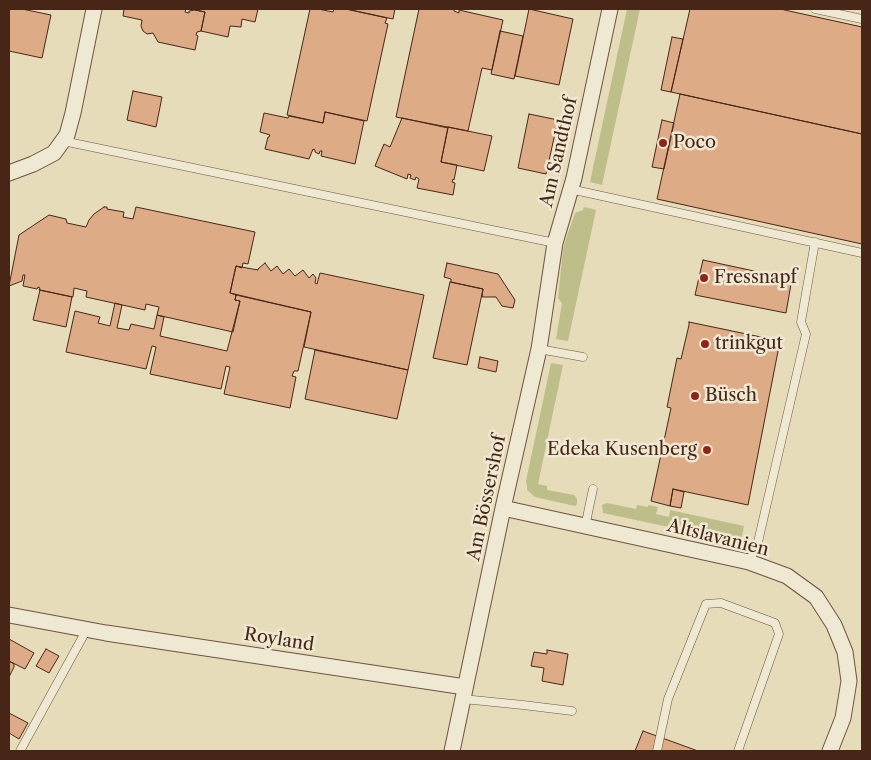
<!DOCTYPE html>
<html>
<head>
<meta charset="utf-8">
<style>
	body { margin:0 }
	#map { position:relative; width:871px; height:760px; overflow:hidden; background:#e6dcba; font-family:"Libre Caslon Text",serif }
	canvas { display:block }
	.frame { position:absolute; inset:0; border:10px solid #472618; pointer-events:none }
</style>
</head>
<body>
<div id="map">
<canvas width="871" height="760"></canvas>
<div class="frame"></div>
</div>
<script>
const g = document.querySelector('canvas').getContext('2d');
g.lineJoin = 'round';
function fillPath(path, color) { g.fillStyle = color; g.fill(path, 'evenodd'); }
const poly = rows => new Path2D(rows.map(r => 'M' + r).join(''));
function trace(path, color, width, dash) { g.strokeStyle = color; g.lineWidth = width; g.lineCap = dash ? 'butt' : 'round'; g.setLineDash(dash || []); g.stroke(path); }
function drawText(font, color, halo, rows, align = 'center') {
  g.font = font + ' "Libre Caslon Text",serif'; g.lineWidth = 5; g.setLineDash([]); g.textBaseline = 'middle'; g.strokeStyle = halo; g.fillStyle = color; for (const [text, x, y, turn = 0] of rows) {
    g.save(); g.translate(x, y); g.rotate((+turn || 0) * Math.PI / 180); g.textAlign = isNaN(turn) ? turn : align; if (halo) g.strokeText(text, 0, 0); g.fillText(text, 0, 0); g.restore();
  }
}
const green = poly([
	[627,9,640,9,602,185,590,182],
	[584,207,596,210,568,341,556,339,562,303,558,298,563,249,568,233,575,213,583,210],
	[551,363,563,365,538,484,547,486,547,490,574,495,577,499,577,504,575,506,535,497,527,490,527,486,526,481],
	[607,503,636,509,637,505,648,507,648,505,658,507,656,514,669,517,670,510,744,526,741,541,739,542,603,513,602,505]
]);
const building = poly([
	[9,9,22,9,51,15,42,58,9,51,9,9],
	[124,9,186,9,185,12,189,13,189,11,195,10,205,12,201,31,197,32,196,35,198,36,195,50,158,42,153,33,147,34,143,31,141,26,142,20,123,16,124,9],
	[195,9,258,9,255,22,242,19,241,27,230,26,228,37,201,31,205,12,195,10,195,9],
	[310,9,318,9,333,12,334,9,346,9,387,18,385,23,388,24,367,121,325,112,323,123,287,115,310,9],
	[346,9,395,9,393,19,346,9],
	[419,9,454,9,454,11,459,13,459,10,503,20,492,70,482,68,468,131,396,117,419,9],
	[529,9,573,19,559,85,515,76,529,9],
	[690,9,780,9,862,27,862,134,671,92,690,9],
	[500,31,523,36,514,79,491,74,500,31],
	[672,37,683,39,671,92,661,90,672,37],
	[133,91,162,97,156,127,127,120,133,91],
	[680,94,862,134,862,244,657,199,680,94],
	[325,112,364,121,355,164,321,156,322,151,320,151,319,154,315,152,315,150,313,149,309,159,265,149,268,137,269,137,270,135,260,132,264,113,288,118,289,116,323,123,325,112],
	[529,114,558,120,546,174,518,168,529,114],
	[402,118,448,128,441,162,457,165,454,180,453,179,452,182,455,183,453,195,417,188,419,179,416,177,415,180,410,178,411,175,408,174,407,179,375,166,384,144,390,147,402,118],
	[662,120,674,123,664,169,652,167,662,120],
	[448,127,492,136,484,171,441,162,448,127],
	[104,207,107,207,107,209,124,212,123,217,133,219,136,207,255,232,248,264,243,263,242,268,236,266,230,293,236,295,235,300,240,301,233,332,157,315,159,307,146,304,145,310,86,297,87,291,74,288,73,297,39,290,40,288,38,287,37,289,23,286,25,275,23,275,22,281,9,286,19,235,49,215,66,219,67,223,86,227,89,220,94,214,104,207],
	[703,260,791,279,791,284,786,313,695,295,703,260],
	[265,263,271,271,277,266,283,274,289,269,295,276,303,270,309,278,313,274,316,278,315,283,317,284,320,273,424,295,408,370,304,347,311,312,230,293,236,266,258,270,258,269,265,263],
	[447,263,498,274,515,300,513,308,502,306,496,297,482,297,483,289,451,282,451,279,444,277,447,263],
	[450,282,483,289,467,365,433,358,450,282],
	[40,290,72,297,66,327,33,320,40,290],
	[236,295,311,312,298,371,294,371,292,376,296,377,290,408,224,394,230,367,226,366,221,389,150,374,156,347,152,346,146,369,66,352,75,311,100,317,98,323,110,326,115,303,122,305,117,328,129,330,131,324,154,329,157,315,164,317,160,336,227,351,240,301,235,300,236,295],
	[689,322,780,341,748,505,673,489,670,506,651,501,671,408,667,407,677,358,681,359,689,325,689,322],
	[315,350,408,370,397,419,305,399,315,350],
	[480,357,498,361,496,372,478,368,480,357],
	[673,489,684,492,681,508,670,506,673,489],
	[9,639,34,653,25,669,9,661,9,639],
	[46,649,59,656,49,673,36,666,46,649],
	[547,650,568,654,563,685,542,681,544,668,531,666,534,652,547,654,547,650],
	[9,661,14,664,14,667,9,677,9,661],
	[9,713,28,723,19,739,9,733,9,713],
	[643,731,698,751,635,751,643,731]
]);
const lane = poly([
	[815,9,862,19],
	[63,141,555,243],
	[570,189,862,253],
	[539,349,583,357],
	[585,527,593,489],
	[749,562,758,542,806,334,801,322,815,242],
	[463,699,523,705,572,711],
	[20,751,87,629],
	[657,751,668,699,706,604,721,603,775,623,779,634,738,751]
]);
const street = poly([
	[9,173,33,164,54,153,67,135,73,113,94,9],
	[503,508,749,562,787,576,816,597,834,625,845,652,849,681,843,718,830,751],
	[9,615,106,633,465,687],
	[452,751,503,508,539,349,555,243,574,178,610,9]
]);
const markers = [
	[663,143,5,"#8f2418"],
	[704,278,5,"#8f2418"],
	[705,344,5,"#8f2418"],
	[695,396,5,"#8f2418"],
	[707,450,5,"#8f2418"]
];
const poiNames = [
	["Poco",673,143],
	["Fressnapf",714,278],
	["trinkgut",715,344],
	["Büsch",705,396],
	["Edeka Kusenberg",697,450,"right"]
];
const streetNames = [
	["Am Sandthof",559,152,-77],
	["Am Bössershof",487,498,-78],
	["Altslavanien",718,538,14],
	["Royland",279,640,9]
];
fillPath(green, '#bdbe8a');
fillPath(building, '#ddab86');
trace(building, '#472618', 1);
trace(lane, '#6f5440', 9);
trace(street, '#6f5440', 17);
trace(lane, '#efe8d2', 8);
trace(street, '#efe8d2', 15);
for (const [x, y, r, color] of markers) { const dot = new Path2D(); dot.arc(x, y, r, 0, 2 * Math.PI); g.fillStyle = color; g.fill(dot); trace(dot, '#efe8d2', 2); }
drawText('18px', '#472618', '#efe8d2', poiNames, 'left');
drawText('18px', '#472618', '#efe8d2', streetNames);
</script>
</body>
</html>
